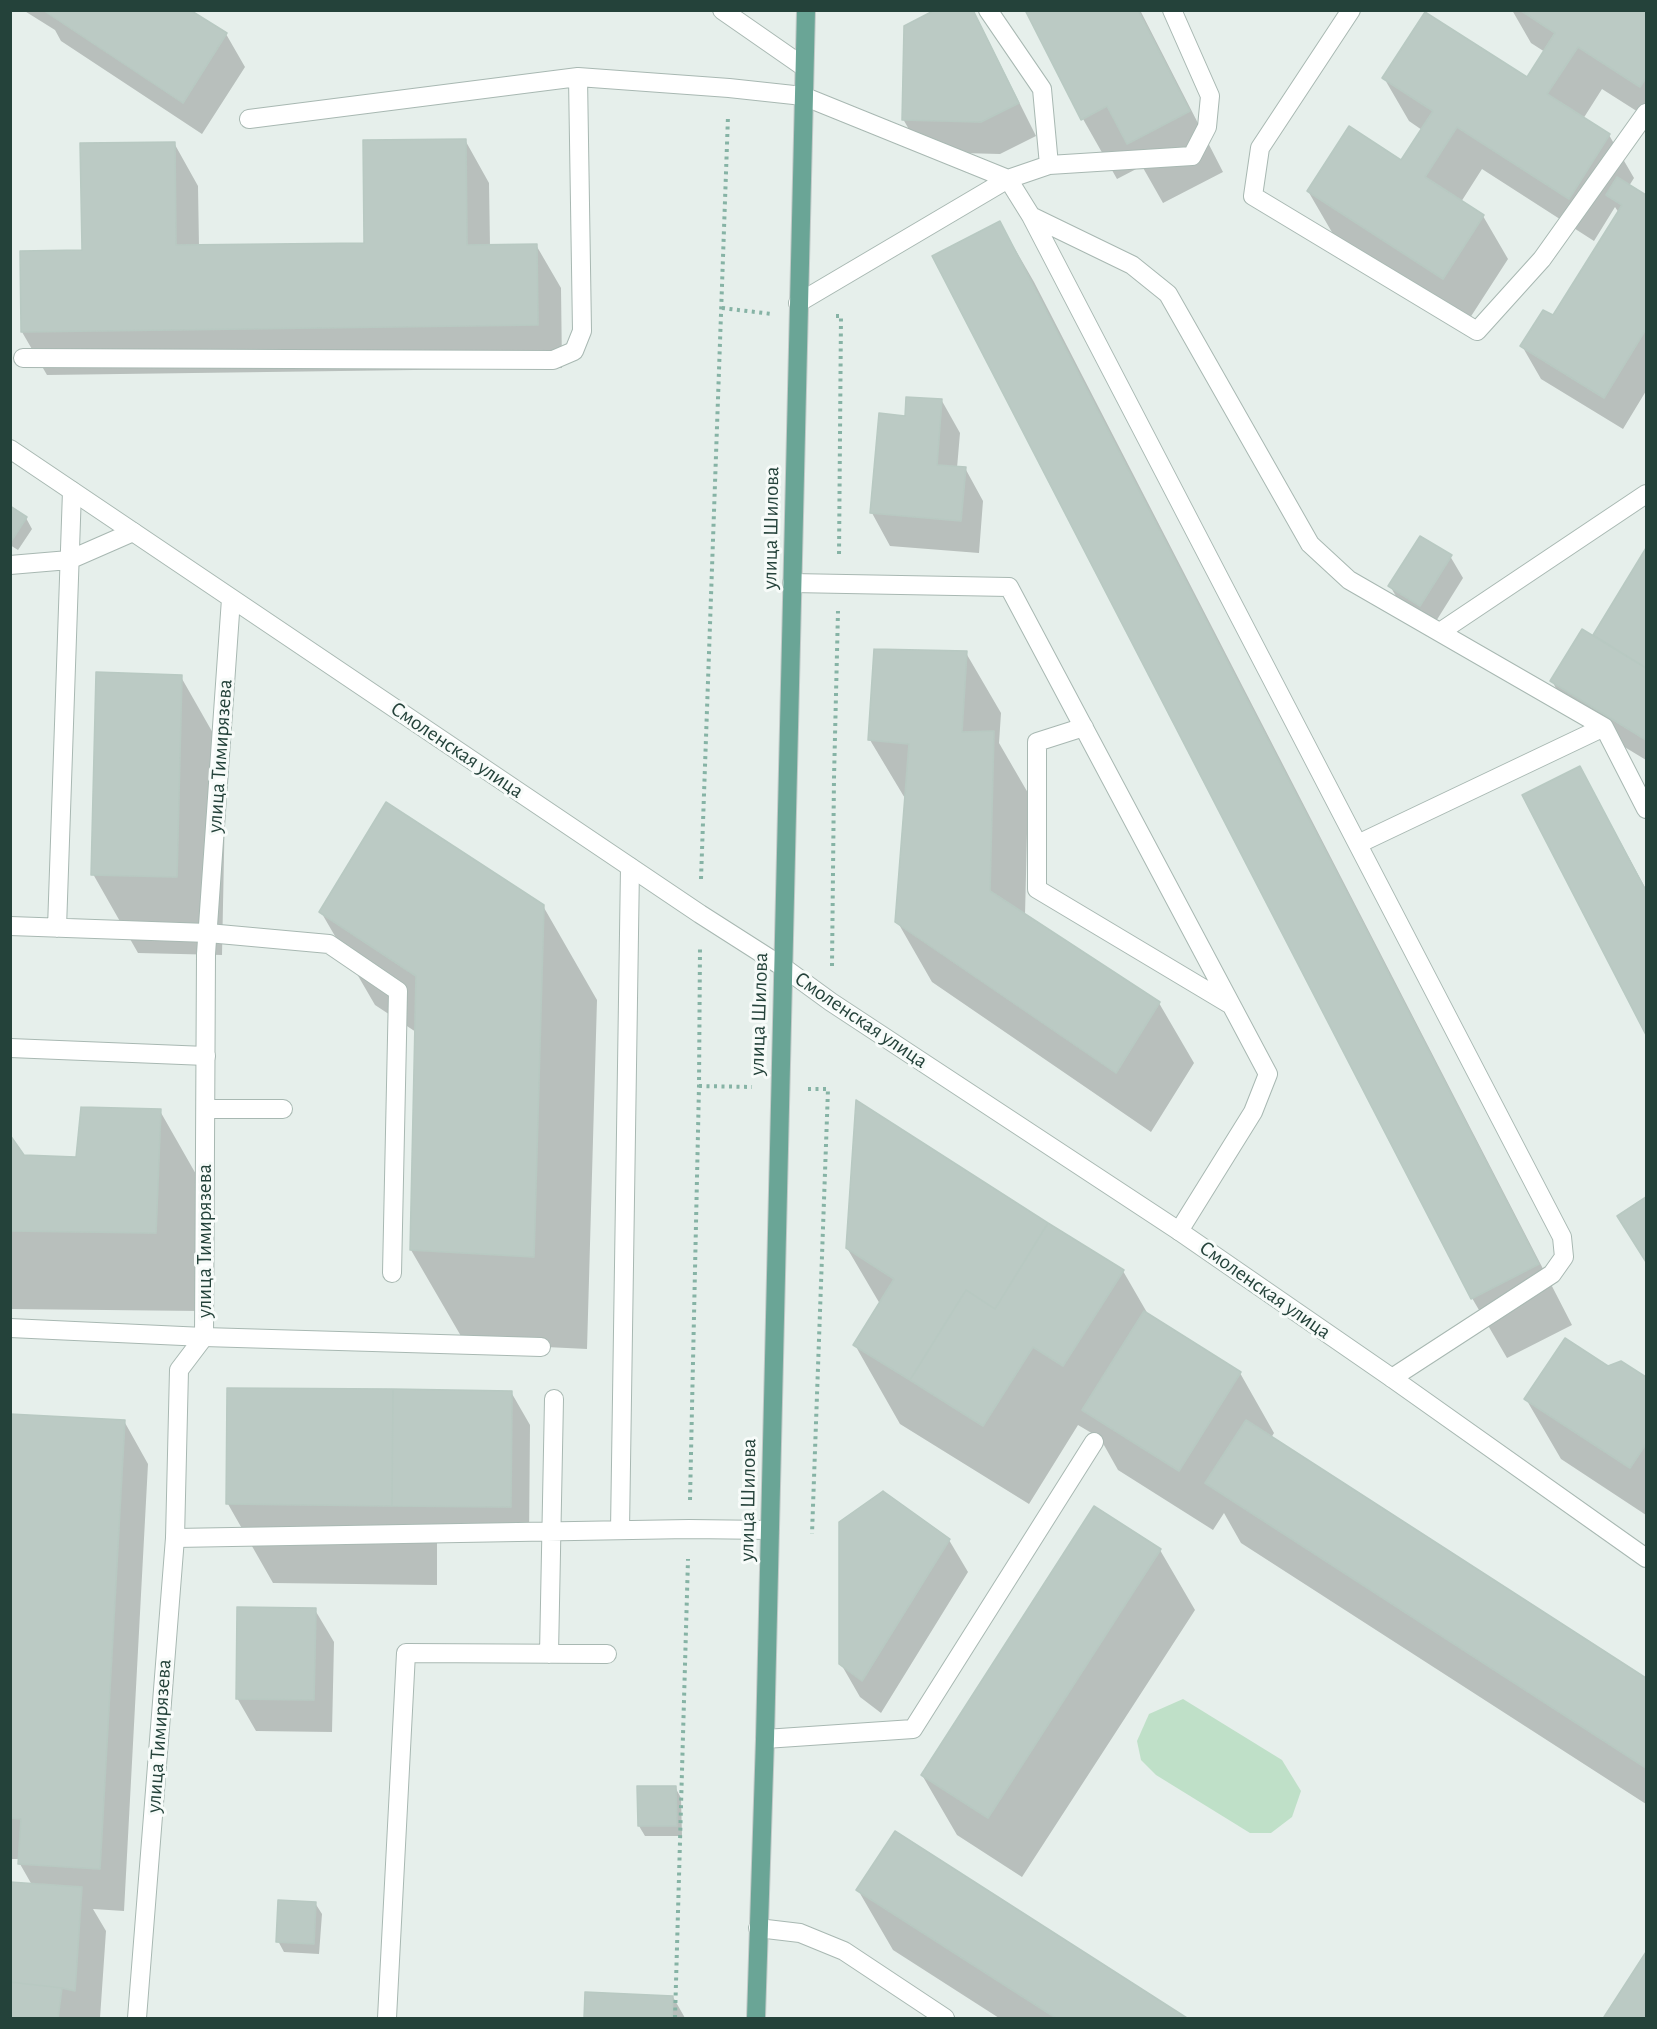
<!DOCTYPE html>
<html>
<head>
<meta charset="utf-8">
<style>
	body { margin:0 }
	#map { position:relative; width:1657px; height:2029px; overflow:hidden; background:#e6efeb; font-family:"Alegreya Sans",sans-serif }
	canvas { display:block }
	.frame { position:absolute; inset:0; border:12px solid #24423a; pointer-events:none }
</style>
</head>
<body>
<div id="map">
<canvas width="1657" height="2029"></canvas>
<div class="frame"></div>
</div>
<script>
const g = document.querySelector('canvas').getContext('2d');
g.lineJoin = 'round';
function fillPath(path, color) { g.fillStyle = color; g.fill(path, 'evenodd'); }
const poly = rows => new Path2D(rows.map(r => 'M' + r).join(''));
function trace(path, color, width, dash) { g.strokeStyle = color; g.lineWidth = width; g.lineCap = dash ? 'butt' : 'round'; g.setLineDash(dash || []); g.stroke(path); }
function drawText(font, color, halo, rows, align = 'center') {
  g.font = font + ' "Alegreya Sans",sans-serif'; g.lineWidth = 6; g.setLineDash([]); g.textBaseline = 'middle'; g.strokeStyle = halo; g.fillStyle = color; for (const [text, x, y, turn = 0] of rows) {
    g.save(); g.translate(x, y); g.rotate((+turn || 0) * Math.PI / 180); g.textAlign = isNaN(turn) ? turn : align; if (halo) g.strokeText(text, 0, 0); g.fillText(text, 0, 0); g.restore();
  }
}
const green = poly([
	[1183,1699,1282,1760,1301,1791,1292,1817,1271,1833,1250,1833,1156,1775,1141,1760,1137,1741,1149,1714]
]);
const shadow = poly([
	[23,10,188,10,226,34,245,67,202,134,61,41,55,30],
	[973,10,1036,136,1000,154,922,152,903,119],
	[1027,10,1140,10,1223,172,1163,203,1142,166,1117,179,1083,119],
	[1512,10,1646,10,1646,117,1602,89,1583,119,1609,135,1634,178,1629,186,1646,197,1646,391,1623,429,1541,379,1522,346,1554,317,1619,213,1615,207,1594,241,1482,169,1461,202,1483,216,1508,259,1468,321,1333,234,1308,191,1402,162,1422,130,1409,121,1384,78,1527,79,1545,52,1531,43],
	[465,140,489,183,490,246,536,245,561,288,562,368,47,375,22,332,21,253,83,251,174,143,198,186,199,247,366,244],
	[1000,223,1034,282,1572,1325,1507,1358,1472,1298],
	[942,401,960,433,957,468,965,468,983,501,979,553,890,546,872,513,906,417],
	[10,508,26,518,32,529,18,550,10,545],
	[1646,551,1646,760,1570,714,1552,681,1593,637],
	[1450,556,1463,578,1433,626,1403,608,1390,586],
	[966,653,1001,713,999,743,1028,793,1025,915,1159,1003,1194,1063,1151,1132,932,982,897,921,906,800,870,740],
	[181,677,226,756,222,955,138,953,93,874],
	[1580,768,1646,889,1646,1032,1524,795],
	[543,906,597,1000,587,1349,465,1343,411,1250,416,1032,375,1005,321,912],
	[160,1111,205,1190,201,1311,10,1309,10,1138,23,1156,78,1159],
	[1645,1200,1646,1201,1646,1262,1631,1238],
	[847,1248,1123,1271,1149,1316,1240,1373,1274,1433,1271,1438,1646,1680,1646,1804,1241,1543,1224,1513,1213,1530,1118,1470,1100,1438,1078,1425,1029,1504,900,1424,855,1345,880,1304],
	[1621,1363,1646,1378,1646,1515,1561,1459,1526,1399],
	[511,1392,530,1425,529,1540,437,1539,437,1585,273,1583,228,1504],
	[10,1415,124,1421,148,1464,124,1911,93,1909,106,1931,100,2018,10,2018,10,1883,32,1885,20,1864,20,1859,10,1859],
	[1095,1508,1160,1550,1195,1610,1022,1877,957,1835,922,1775],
	[949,1540,968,1572,881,1713,860,1697,841,1664],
	[315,1610,334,1642,332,1732,256,1731,237,1698],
	[675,1787,681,1798,682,1836,645,1836,639,1826],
	[896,1833,1185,2018,999,2018,893,1950,858,1890],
	[315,1903,322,1914,319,1954,284,1952,278,1941],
	[1646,1955,1646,2018,1607,2018,1606,2017],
	[587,1994,673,1997,685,2018,586,2018]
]);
const building = poly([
	[43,10,190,10,227,33,183,103,43,10],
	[935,10,973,10,1019,103,981,122,902,120,904,26,935,10],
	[1025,10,1138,10,1190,111,1127,144,1107,106,1081,120,1025,10],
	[1520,10,1646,10,1646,78,1640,87,1578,47,1547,94,1610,134,1569,199,1457,127,1425,177,1484,215,1443,279,1307,191,1349,126,1401,160,1433,111,1382,78,1425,12,1527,77,1555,33,1520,10],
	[466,139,467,245,537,244,538,325,21,332,20,251,82,250,80,143,175,142,176,245,364,243,363,140,466,139],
	[1617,177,1646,195,1646,329,1604,398,1520,346,1543,310,1553,315,1622,205,1606,195,1617,177],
	[1000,221,1539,1264,1471,1299,932,256,1000,221],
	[906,397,942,399,937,465,966,467,961,521,870,513,879,413,905,416,906,397],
	[10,506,27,517,12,540,10,539,10,506],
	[1420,536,1452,555,1420,606,1388,586,1420,536],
	[1646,548,1646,668,1593,635,1646,548],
	[1582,629,1646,668,1646,740,1550,681,1582,629],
	[874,649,967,651,962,732,994,731,990,891,1160,1002,1116,1073,895,922,909,744,868,740,874,649],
	[96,672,182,675,177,877,91,875,96,672],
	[1580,766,1646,891,1646,1035,1522,795,1580,766],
	[386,802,544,905,534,1257,410,1250,416,976,319,912,386,802],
	[856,1100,1048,1223,995,1309,966,1290,910,1380,853,1345,894,1279,846,1248,856,1100],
	[81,1107,161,1109,156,1233,10,1231,10,1135,24,1155,76,1157,81,1107],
	[1646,1197,1646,1262,1617,1216,1646,1197],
	[1048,1223,1124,1270,1063,1366,1033,1347,983,1426,910,1380,966,1290,995,1309,1048,1223],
	[1144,1311,1241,1372,1179,1471,1082,1410,1144,1311],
	[1565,1338,1608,1366,1621,1361,1646,1377,1646,1444,1630,1468,1524,1399,1565,1338],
	[227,1388,393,1389,392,1506,226,1504,227,1388],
	[393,1389,512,1391,511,1507,392,1506,393,1389],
	[10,1414,125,1420,100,1869,18,1864,21,1819,10,1818,10,1414],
	[1246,1420,1646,1678,1646,1768,1205,1483,1246,1420],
	[883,1491,950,1539,862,1681,839,1664,839,1522,883,1491],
	[1094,1506,1161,1549,988,1818,921,1775,1094,1506],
	[237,1607,316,1608,314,1700,236,1699,237,1607],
	[637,1786,676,1786,677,1826,638,1826,637,1786],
	[895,1831,1187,2018,1056,2018,856,1890,895,1831],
	[10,1882,82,1887,75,1991,62,1988,10,1982,10,1882],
	[278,1900,316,1902,314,1944,276,1942,278,1900],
	[1646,1952,1646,2018,1607,2018,1604,2017,1646,1952],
	[10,1982,62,1988,58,2018,10,2018,10,1982],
	[585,1992,673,1996,672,2018,584,2018,585,1992]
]);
const path = poly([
	[722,308,772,314],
	[836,316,841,316,839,556],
	[701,879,728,116],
	[832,966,834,778,838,611],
	[699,1086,752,1087],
	[808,1089,828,1089,812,1534],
	[690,1500,699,1086,700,947],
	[675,2018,688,1559]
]);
const service = poly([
	[988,10,1042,89,1049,165],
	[1351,10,1260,148,1253,196,1477,331,1542,259,1646,113],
	[249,119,578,77,729,88,803,96,1008,179,1031,216,1562,1237,1564,1257,1552,1274,1392,1378],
	[1031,216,1132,265,1168,294,1310,544,1349,580,1604,727,1646,809],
	[798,303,1008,179,1049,165,1192,156,1207,127,1210,96,1172,10],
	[23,358,553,360,574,351,582,331,578,77],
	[10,565,69,560,133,532],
	[792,583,1009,587,1268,1074,1253,1112,1179,1231],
	[1440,632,1646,494],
	[1084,727,1037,742,1037,889,1231,1005],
	[1358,844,1604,727],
	[10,926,208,933,329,944,398,991,392,1273],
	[57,928,72,491],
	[10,1048,206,1056],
	[206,1109,283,1109],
	[10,1328,204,1337,541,1347],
	[620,1530,630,867],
	[175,1538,689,1529,770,1530],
	[549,1654,554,1399],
	[765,1739,913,1729,1094,1442],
	[387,2018,406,1653,607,1654]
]);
const minor = poly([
	[722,10,804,67],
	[10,449,700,914,783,967,831,1002,1179,1231,1392,1378,1646,1558],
	[758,1928,800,1933,844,1951,945,2018],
	[137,2018,175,1538,179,1370,204,1337,206,954,231,599]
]);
const primary = poly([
	[756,2018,765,1739,806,10]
]);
const streetNames = [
	["улица Шилова",771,528,-89],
	["Смоленская улица",457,750,34],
	["улица Тимирязева",220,756,-86],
	["улица Шилова",759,1014,-88],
	["Смоленская улица",861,1020,34],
	["улица Тимирязева",205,1241,-90],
	["Смоленская улица",1265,1290,35],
	["улица Шилова",748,1500,-89],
	["улица Тимирязева",159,1736,-86]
];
fillPath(green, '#bfe0c8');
fillPath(shadow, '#0003');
fillPath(building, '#bbcac4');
trace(building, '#b8c9c2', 1.5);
trace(service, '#a8b8b2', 20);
trace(minor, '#a8b8b2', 20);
trace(primary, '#c2cac8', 20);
trace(path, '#86b3a5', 4, [3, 4.5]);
trace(service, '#fff', 18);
trace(minor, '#fff', 18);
trace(primary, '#6aa596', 18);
drawText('21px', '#24423a', '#f7fbf9', streetNames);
</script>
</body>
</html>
